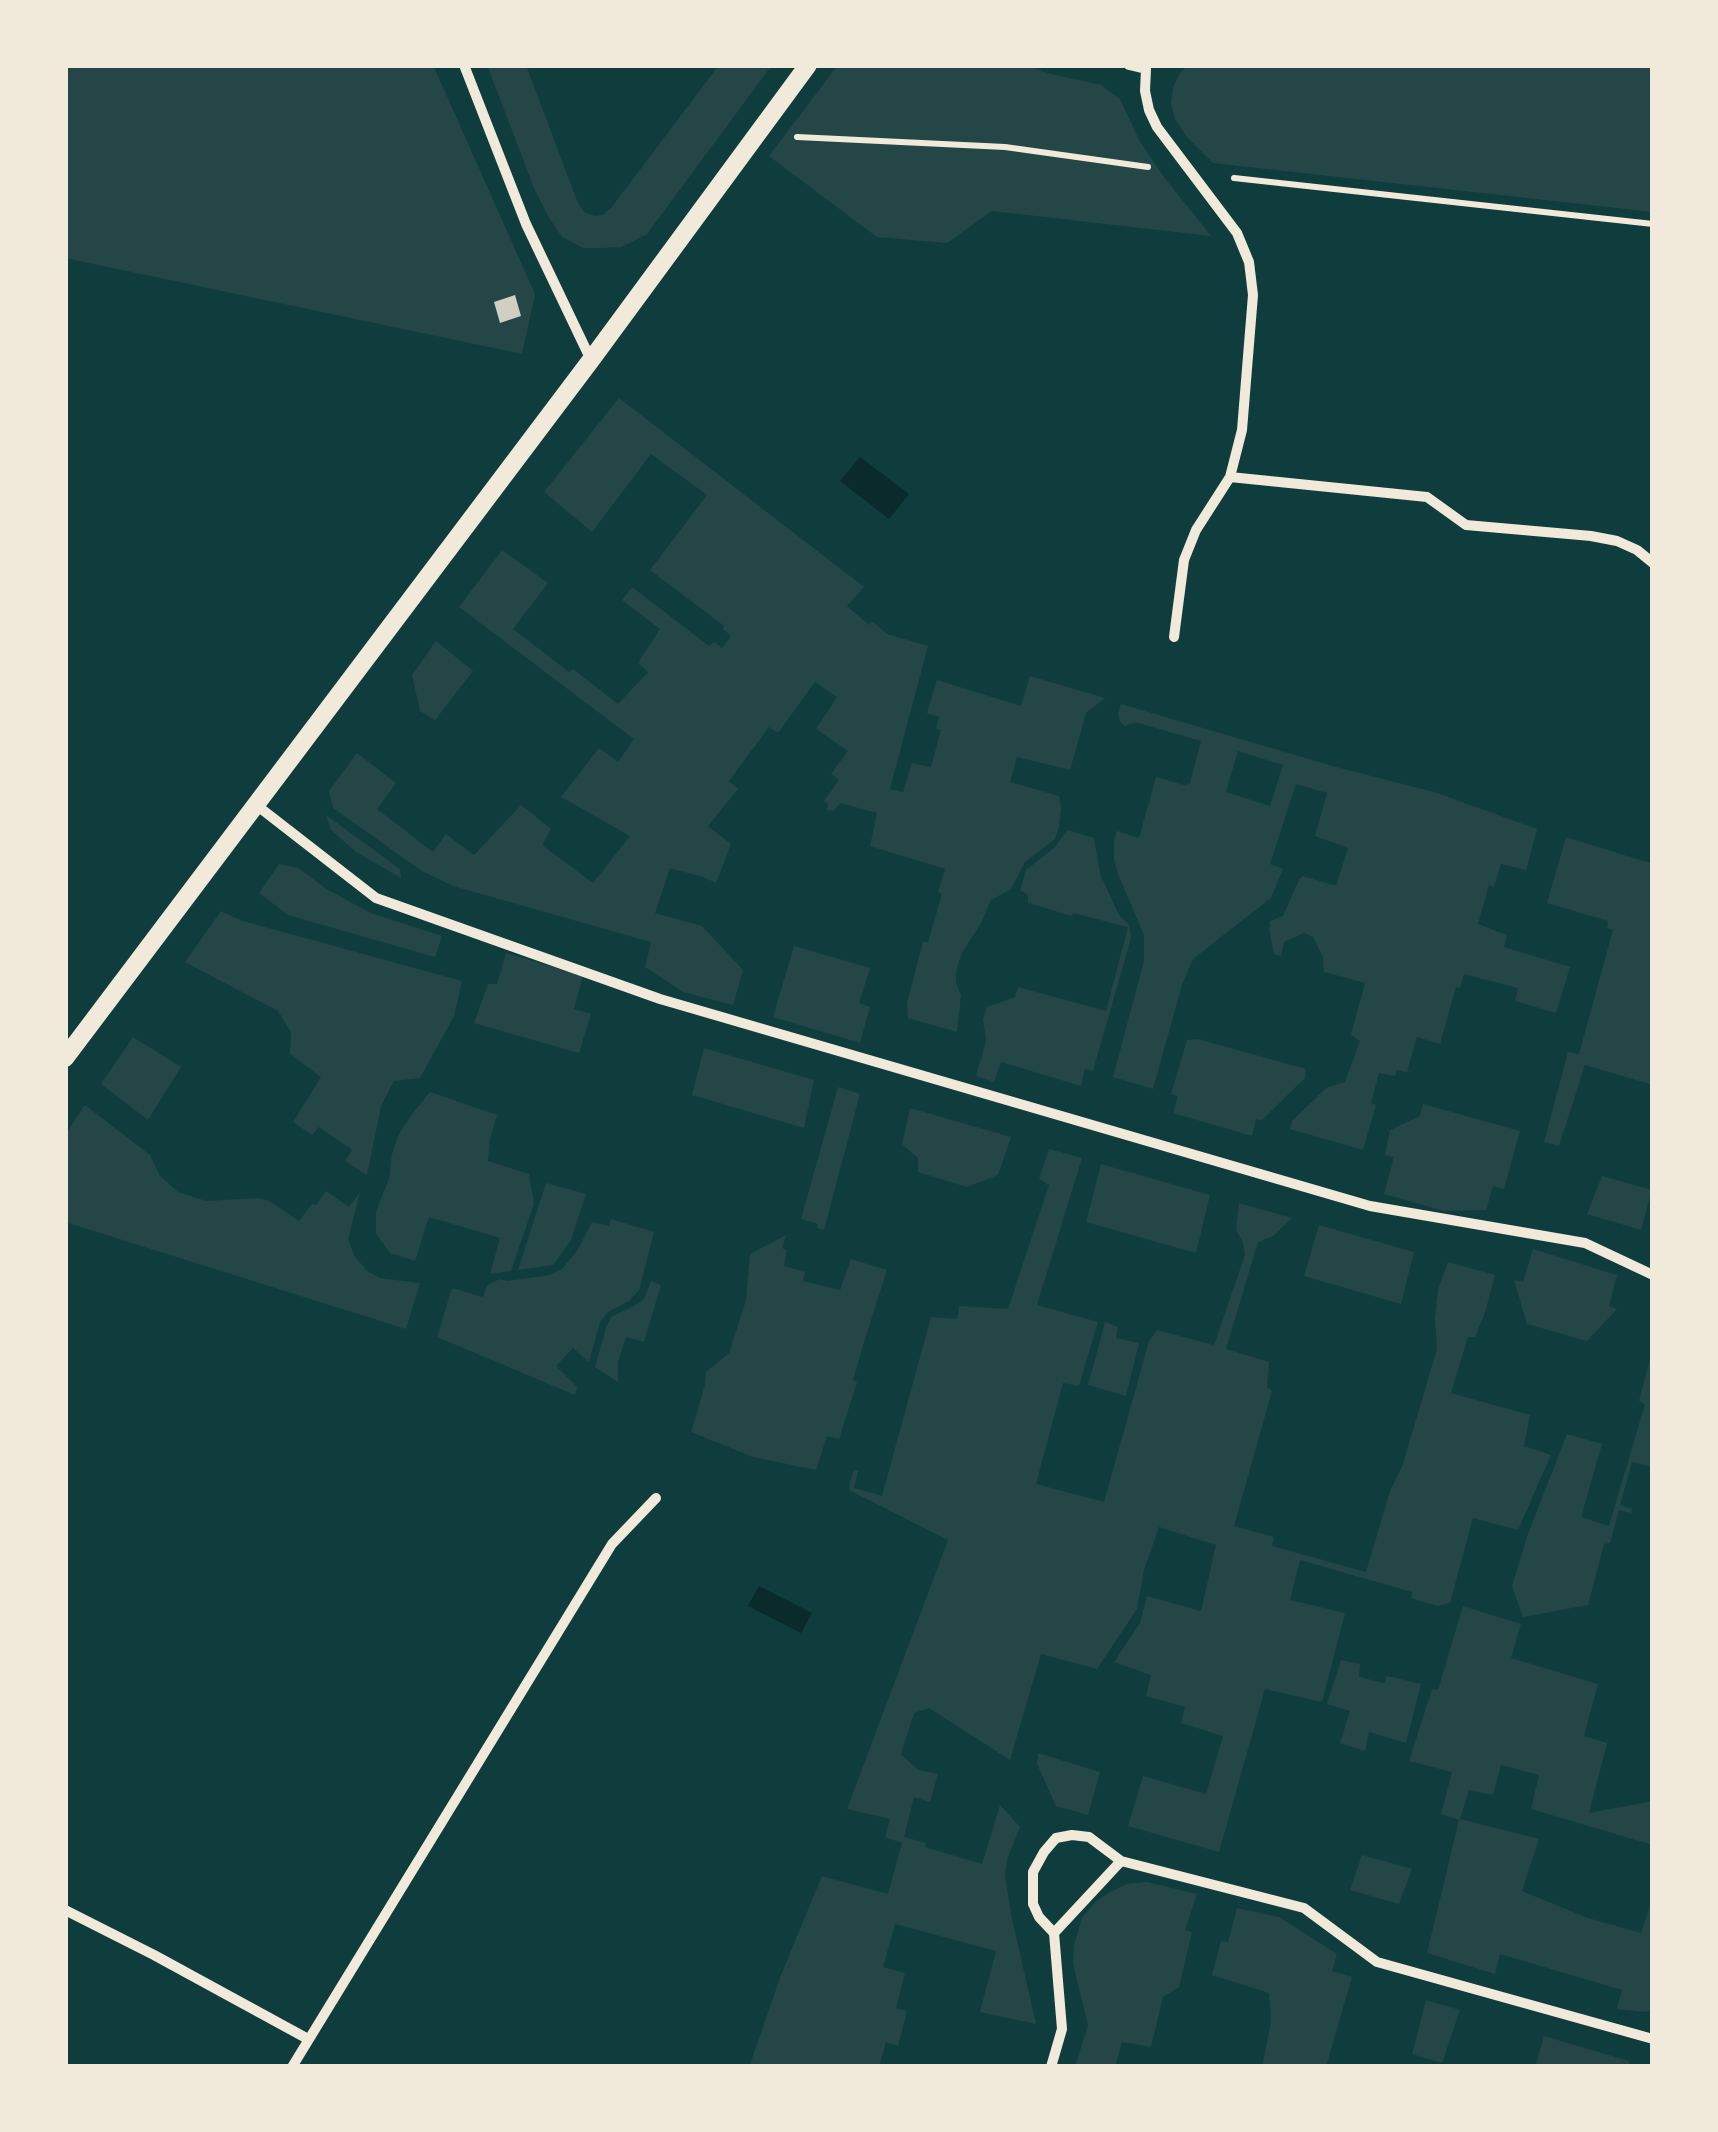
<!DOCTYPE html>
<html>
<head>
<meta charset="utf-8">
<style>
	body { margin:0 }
	#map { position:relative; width:1718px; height:2132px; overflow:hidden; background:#0f3d3e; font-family:Lato,sans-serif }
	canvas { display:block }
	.frame { position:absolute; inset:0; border:68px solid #f1e9da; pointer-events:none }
</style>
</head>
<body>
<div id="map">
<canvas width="1718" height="2132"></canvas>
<div class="frame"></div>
</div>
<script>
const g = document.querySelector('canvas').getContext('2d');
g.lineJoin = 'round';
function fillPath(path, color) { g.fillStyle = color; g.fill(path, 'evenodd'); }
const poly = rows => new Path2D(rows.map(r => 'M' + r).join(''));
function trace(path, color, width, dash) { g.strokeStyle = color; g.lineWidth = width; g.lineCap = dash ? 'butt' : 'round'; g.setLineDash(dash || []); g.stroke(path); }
const green = poly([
	[65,65,433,65,535,294,522,354,65,258],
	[487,65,526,65,578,203,584,212,595,216,603,215,611,208,719,65,772,65,647,234,621,247,602,248,583,248,562,237,548,216,534,188],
	[838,65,1025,65,1047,73,1101,85,1120,99,1139,140,1164,177,1211,236,992,211,947,243,877,237,769,156],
	[1188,65,1653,65,1653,212,1213,163,1187,137,1175,119,1171,104,1173,87,1180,73],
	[619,398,864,587,847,606,869,625,872,621,887,634,928,646,890,789,903,792,912,763,931,767,941,730,936,729,939,717,927,713,937,680,1021,706,1030,676,1105,698,1086,713,1070,770,1017,757,1010,782,1059,796,1061,808,1059,827,1055,839,1025,862,1011,889,991,900,981,923,962,953,956,971,956,983,961,995,957,1032,908,1018,907,1003,923,942,928,942,942,894,938,892,945,869,870,846,877,813,840,803,834,811,827,810,828,804,824,801,839,780,831,774,848,751,816,729,837,697,815,682,778,733,769,727,729,781,738,789,708,826,731,844,716,883,703,877,670,868,655,913,702,926,743,970,733,1005,683,992,645,967,651,942,453,886,422,871,333,808,329,791,357,753,396,783,377,809,433,852,446,834,474,855,521,805,551,829,542,845,593,883,630,836,561,797,599,748,618,762,634,739,459,607,502,550,548,583,513,629,569,672,573,669,618,704,648,672,638,663,660,629,622,600,632,587,709,646,714,642,722,648,731,636,723,629,724,626,650,570,707,495,651,454,592,532,544,492],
	[436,641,473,671,435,720,420,711,412,675],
	[1121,704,1336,767,1434,792,1537,829,1526,870,1501,864,1494,887,1489,885,1478,924,1507,935,1504,947,1570,967,1556,1013,1515,1001,1518,988,1464,974,1460,988,1456,987,1440,1044,1417,1037,1407,1072,1397,1070,1395,1076,1379,1073,1371,1103,1376,1105,1363,1150,1290,1129,1292,1121,1326,1088,1345,1082,1360,1041,1351,1035,1365,983,1324,972,1323,957,1313,937,1304,933,1284,942,1281,956,1274,954,1269,929,1270,921,1283,916,1299,880,1303,876,1336,886,1348,848,1315,836,1327,793,1296,784,1270,864,1283,869,1271,898,1193,959,1182,985,1153,1089,1113,1077,1144,961,1144,935,1118,874,1114,859,1114,840,1117,831,1139,838,1156,777,1184,785,1190,783,1201,741,1135,722,1125,726,1120,721,1118,714],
	[1238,751,1283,765,1270,806,1226,792],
	[326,815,400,869,401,878,356,852,331,830],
	[1067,830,1094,838,1100,874,1119,915,1129,925,1131,938,1093,1071,1085,1069,1081,1086,1001,1062,994,1082,976,1076,986,1041,983,1019,987,1007,1015,997,1018,987,1106,1011,1128,927,1073,913,1072,916,1028,903,1028,895,1020,890,1026,870,1055,847],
	[1566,837,1653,864,1653,1085,1585,1065,1559,1146,1544,1142,1568,1052,1579,1054,1613,930,1607,928,1608,921,1547,903],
	[279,864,298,868,328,890,371,913,442,936,435,957,288,915,259,893],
	[221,911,243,921,462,981,454,1016,420,1078,394,1081,381,1106,367,1175,345,1161,352,1150,319,1127,312,1135,293,1122,321,1077,290,1054,291,1032,278,1011,185,962],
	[794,946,870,968,859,1003,870,1007,860,1043,773,1017],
	[506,953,583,976,574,1009,591,1014,579,1053,474,1023,488,984,497,984],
	[133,1037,181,1067,148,1120,101,1084],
	[1198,1039,1306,1069,1305,1078,1262,1120,1256,1119,1252,1136,1173,1113,1178,1096,1171,1094,1187,1040],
	[704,1048,814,1080,804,1128,692,1095],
	[838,1087,860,1094,824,1230,817,1228,818,1224,801,1219],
	[430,1092,497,1115,490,1139,488,1161,529,1174,534,1204,511,1271,490,1274,500,1238,429,1217,415,1261,390,1253,376,1234,376,1211,389,1179,392,1154,399,1134,412,1114],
	[1423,1104,1520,1131,1504,1189,1493,1186,1486,1210,1444,1211,1384,1194,1394,1157,1385,1155,1390,1130,1420,1116],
	[85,1105,150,1155,160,1176,178,1192,206,1201,258,1198,269,1201,299,1221,312,1204,316,1205,326,1191,349,1207,360,1192,348,1239,354,1255,367,1271,380,1278,420,1283,406,1329,65,1222,65,1135],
	[910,1108,1011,1137,998,1175,967,1187,918,1172,918,1158,902,1144],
	[1049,1149,1082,1158,1037,1305,1098,1322,1079,1386,1063,1383,1036,1484,1104,1502,1149,1341,1157,1330,1214,1345,1245,1255,1243,1243,1236,1230,1239,1203,1292,1218,1273,1236,1258,1242,1226,1349,1269,1362,1267,1387,1272,1391,1234,1526,1274,1537,1272,1546,1366,1572,1390,1491,1402,1467,1437,1349,1435,1319,1438,1289,1448,1262,1495,1275,1485,1313,1475,1337,1468,1337,1451,1393,1530,1415,1524,1446,1551,1455,1518,1530,1473,1518,1450,1603,1437,1606,1411,1598,1412,1592,1300,1560,1290,1600,1345,1613,1322,1702,1265,1689,1219,1852,1128,1826,1143,1776,1206,1794,1223,1736,1181,1723,1185,1707,1146,1696,1151,1675,1114,1662,1140,1623,1147,1596,1201,1611,1216,1545,1159,1527,1144,1570,1137,1609,1097,1669,1041,1654,1010,1760,929,1708,914,1713,901,1754,918,1770,938,1774,930,1802,914,1797,904,1837,926,1843,925,1847,982,1864,1000,1805,1020,1827,1007,1860,1005,1875,1011,1914,1036,2024,980,2012,996,1951,895,1924,883,1967,905,1973,896,2008,907,2011,898,2046,886,2042,879,2067,778,2067,768,2064,767,2067,749,2067,781,1975,822,1876,888,1894,902,1843,885,1837,890,1819,847,1809,948,1540,849,1490,850,1482,854,1470,858,1471,854,1488,882,1496,931,1317,957,1319,959,1306,1008,1309,1049,1185,1039,1179],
	[1101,1164,1210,1195,1196,1253,1086,1222],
	[1602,1176,1652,1190,1641,1230,1587,1214],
	[546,1183,586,1194,571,1240,553,1265,518,1270],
	[611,1219,654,1232,639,1290,629,1301,608,1312,600,1322,589,1362,573,1348,556,1366,577,1387,575,1395,437,1337,452,1288,483,1297,487,1285,500,1279,508,1281,550,1275,562,1269,577,1251,592,1222,609,1226],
	[1319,1225,1414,1252,1401,1304,1304,1276],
	[786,1235,782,1248,787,1250,784,1266,805,1272,803,1281,840,1290,851,1259,887,1270,864,1342,853,1380,857,1382,839,1439,827,1436,816,1470,753,1457,691,1432,705,1385,706,1372,729,1353,746,1300,750,1254],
	[1533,1249,1617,1275,1609,1306,1617,1309,1587,1341,1527,1324,1514,1280,1523,1282],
	[651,1281,661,1285,644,1342,626,1337,618,1362,618,1382,595,1367,606,1328,611,1317,634,1306,644,1299],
	[1105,1322,1118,1327,1116,1338,1139,1343,1126,1396,1088,1385],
	[1653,1347,1653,1467,1632,1462,1620,1505,1632,1509,1631,1513,1619,1510,1610,1543,1604,1544,1588,1605,1523,1617,1512,1586,1528,1534,1567,1434,1602,1444,1581,1517,1609,1526,1645,1404,1639,1401],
	[1463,1606,1521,1624,1511,1658,1598,1684,1584,1736,1607,1743,1589,1813,1653,1801,1653,1845,1531,1809,1539,1775,1501,1765,1493,1795,1469,1790,1460,1819,1539,1839,1522,1891,1588,1918,1641,1933,1653,1896,1653,2010,1646,2012,1617,2009,1622,1990,1500,1954,1495,1974,1427,1953,1459,1820,1441,1814,1452,1772,1409,1761,1432,1689,1438,1690],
	[1341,1660,1360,1664,1359,1677,1384,1683,1387,1676,1421,1684,1406,1743,1369,1732,1365,1751,1340,1743,1350,1711,1327,1704],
	[1038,1753,1100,1772,1088,1815,1056,1806,1037,1764],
	[1362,1855,1412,1869,1399,1904,1350,1890],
	[1147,1882,1197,1894,1185,1930,1192,1932,1179,1987,1163,1997,1151,2047,1122,2042,1115,2067,1075,2067,1088,2025,1073,1964,1074,1945,1082,1918,1096,1901,1112,1891,1127,1884],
	[1237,1908,1279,1917,1337,1954,1332,1971,1352,1977,1326,2067,1262,2067,1271,2021,1269,1993,1212,1975,1221,1941,1228,1942],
	[1426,2000,1460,2010,1442,2063,1412,2054],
	[1544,2036,1629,2061,1628,2067,1535,2067]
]);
const water = poly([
	[860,457,909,494,889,519,840,481],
	[759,1586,812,1613,801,1633,748,1606]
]);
const building = poly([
	[515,295,521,316,500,323,494,302]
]);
const path = poly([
	[797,137,1005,147,1148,167],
	[1234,178,1653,224]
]);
const minor = poly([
	[464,65,526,224,591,360],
	[1129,65,1146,69,1145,91,1149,110,1157,127,1237,233,1249,262,1253,295,1242,430,1230,477,1427,497,1466,525,1591,536,1617,541,1637,550,1653,563],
	[1174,637,1184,560,1196,530,1230,477],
	[255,804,376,898,660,999,1370,1206,1585,1243,1653,1275],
	[65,1910,154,1955,308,2039],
	[1054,1933,1039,1917,1033,1904,1033,1872,1044,1852,1056,1838,1072,1835,1089,1837,1121,1861],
	[292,2067,612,1544,656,1498],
	[1051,2067,1062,2029,1054,1933,1121,1861,1304,1908,1377,1962,1653,2039]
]);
const tertiary = poly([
	[65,1058,591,360,808,65]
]);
fillPath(green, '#244646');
fillPath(water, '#0a2a2b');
fillPath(building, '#cfcfc3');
trace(path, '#f1e9da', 6);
trace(minor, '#f1e9da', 10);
trace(tertiary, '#f1e9da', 18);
</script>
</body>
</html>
